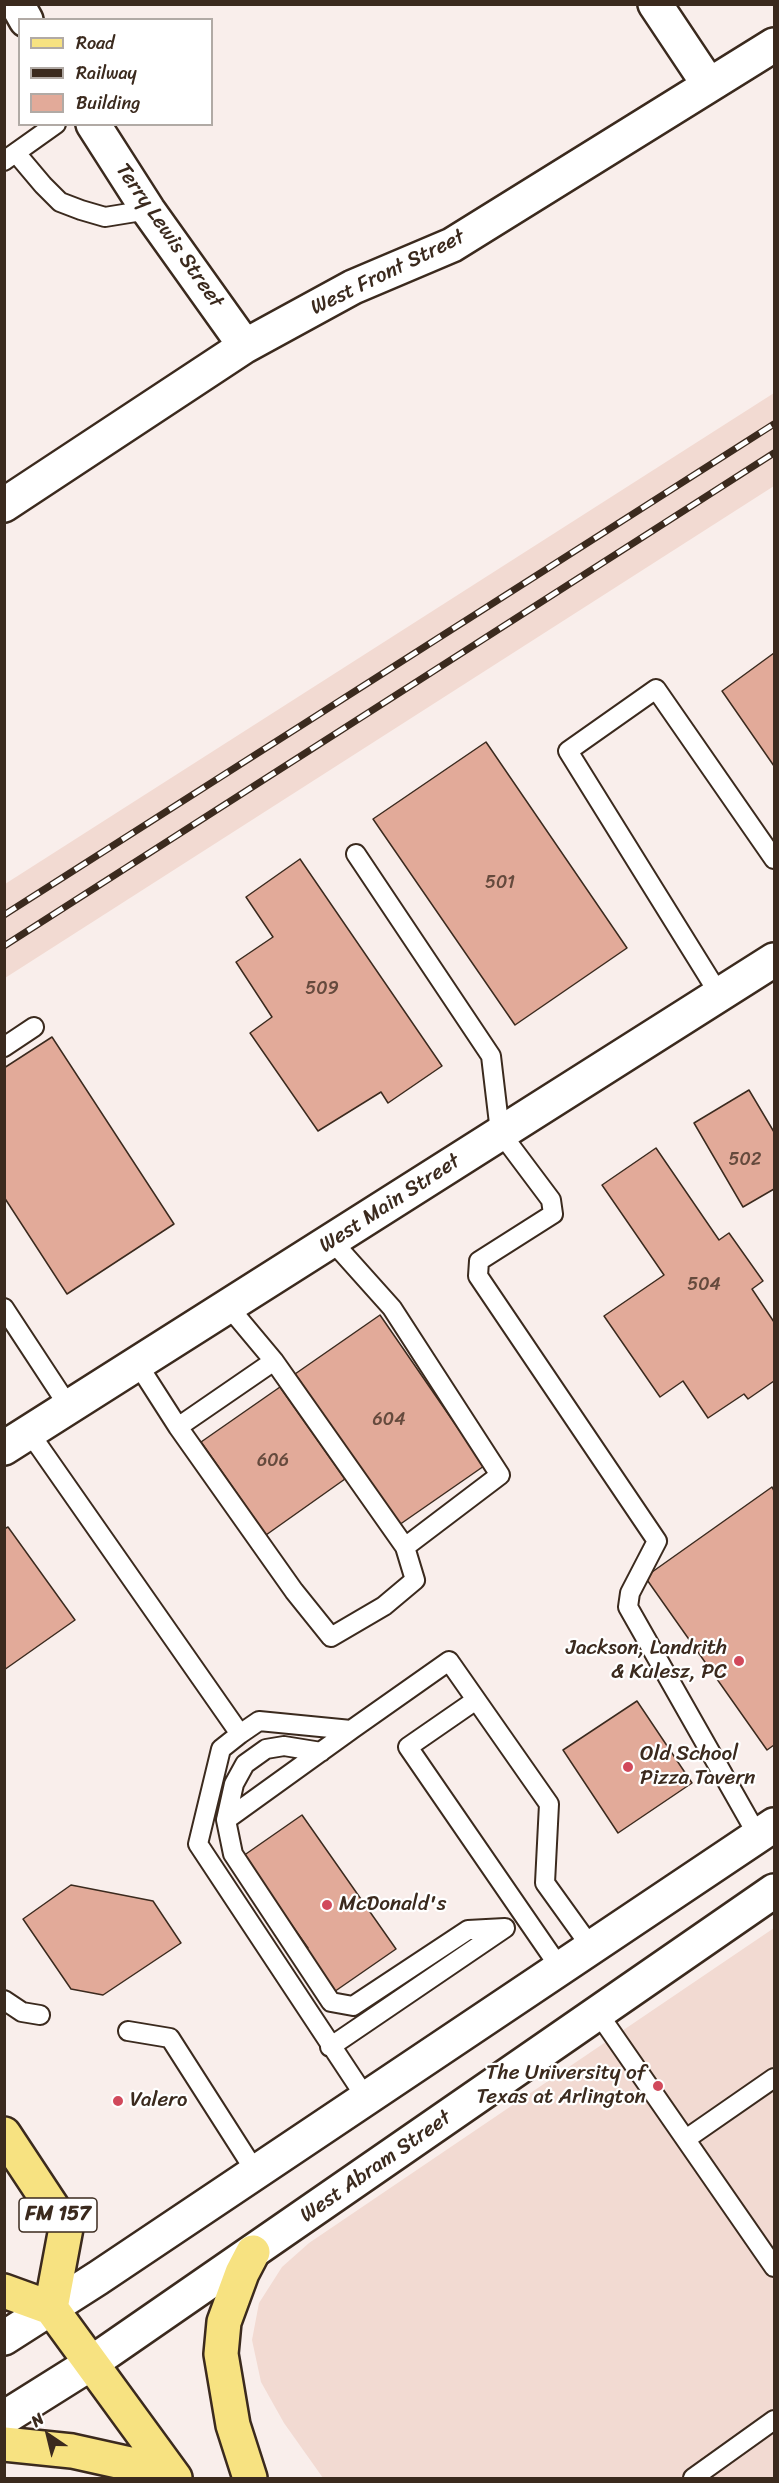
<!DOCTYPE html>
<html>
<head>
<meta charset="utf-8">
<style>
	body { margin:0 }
	#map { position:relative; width:779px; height:2483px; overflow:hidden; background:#f9eeeb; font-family:Sriracha,sans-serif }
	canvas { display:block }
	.frame { position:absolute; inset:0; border:6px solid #3b2a1e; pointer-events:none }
	.legend { position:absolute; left:18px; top:18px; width:195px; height:108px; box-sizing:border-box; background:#fff; border:2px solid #b1aaa5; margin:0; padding:8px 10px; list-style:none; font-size:18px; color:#3b2a1e }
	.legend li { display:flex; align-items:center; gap:12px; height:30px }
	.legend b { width:30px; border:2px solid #b1aaa5 }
	.north { position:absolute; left:18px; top:2405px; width:60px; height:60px; -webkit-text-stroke:4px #fff; paint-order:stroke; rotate:325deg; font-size:16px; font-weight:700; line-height:24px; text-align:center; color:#3b2a1e }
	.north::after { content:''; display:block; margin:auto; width:21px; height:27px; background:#3b2a1e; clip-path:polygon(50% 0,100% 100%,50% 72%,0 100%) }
</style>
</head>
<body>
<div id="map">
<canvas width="779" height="2483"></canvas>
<div class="frame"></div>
<ul class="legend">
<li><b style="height:8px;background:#f7e281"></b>Road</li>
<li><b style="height:8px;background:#3b2a1e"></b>Railway</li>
<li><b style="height:16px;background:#e2aa99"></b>Building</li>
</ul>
<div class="north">N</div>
</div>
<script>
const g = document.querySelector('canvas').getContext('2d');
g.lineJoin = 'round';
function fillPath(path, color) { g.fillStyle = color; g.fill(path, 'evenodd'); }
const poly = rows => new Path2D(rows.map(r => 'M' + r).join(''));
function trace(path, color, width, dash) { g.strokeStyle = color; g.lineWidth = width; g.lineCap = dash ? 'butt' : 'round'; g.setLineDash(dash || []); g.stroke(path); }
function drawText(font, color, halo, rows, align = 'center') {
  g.font = font + ' Sriracha,sans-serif'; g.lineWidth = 4.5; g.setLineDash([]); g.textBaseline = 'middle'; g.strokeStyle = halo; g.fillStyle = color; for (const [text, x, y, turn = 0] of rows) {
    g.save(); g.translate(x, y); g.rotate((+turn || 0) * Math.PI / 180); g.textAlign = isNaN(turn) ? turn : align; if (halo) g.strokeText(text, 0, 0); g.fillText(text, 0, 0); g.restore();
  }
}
const built = poly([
	[774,393,774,486,5,978,5,884],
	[774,1928,774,2478,323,2478,284,2423,261,2382,252,2340,259,2303,282,2267,309,2243]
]);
const building = poly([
	[774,653,774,766,722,691,774,653],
	[486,742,627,948,515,1025,373,819,486,742],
	[300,859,442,1066,388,1103,381,1092,318,1131,250,1033,272,1017,236,962,273,937,246,897,300,859],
	[52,1037,174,1224,67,1294,4,1197,4,1068,52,1037],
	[749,1090,774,1132,774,1189,743,1207,694,1123,749,1090],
	[656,1148,719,1240,729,1233,763,1281,752,1289,774,1322,774,1381,748,1399,744,1394,708,1418,683,1381,660,1397,604,1316,664,1275,602,1185,656,1148],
	[380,1315,484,1466,399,1525,295,1374,380,1315],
	[280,1387,345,1479,266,1535,201,1442,280,1387],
	[772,1487,774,1491,774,1745,767,1750,645,1577,772,1487],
	[8,1527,75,1620,4,1670,4,1529,8,1527],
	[637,1701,692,1783,618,1833,563,1750,637,1701],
	[302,1815,396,1949,331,1994,301,1953,308,1948,243,1856,302,1815],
	[71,1885,153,1901,181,1943,103,1995,71,1989,23,1919,71,1885]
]);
const service = poly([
	[16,153,43,185,60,202,81,210,105,217,148,210],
	[4,161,56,124],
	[356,854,491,1056,500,1132,551,1200,553,1214,479,1261,478,1276,657,1541,630,1593,628,1607,758,1836],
	[719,994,568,751,656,689,774,859],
	[4,1047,34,1027],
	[228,1306,274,1361,405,1547],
	[4,1308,69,1407],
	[137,1363,178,1427,274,1361],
	[178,1427,294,1591,331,1637,384,1606,415,1580,405,1547,500,1475,392,1308,332,1241],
	[29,1432,240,1734],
	[476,1700,408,1747,560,1968],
	[351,1730,226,1820,233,1854,331,2002,353,2006,468,1930,505,1928],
	[226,1820,234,1784,245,1764,266,1749,284,1746,321,1752],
	[4,2000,22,2012,40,2015],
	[598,2013,774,2267],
	[128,2031,170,2038,255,2171],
	[330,2047,505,1928],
	[366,2098,198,1844,221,1749,240,1734,259,1721,351,1730,449,1661,549,1804,545,1883,591,1947],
	[686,2139,774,2078],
	[693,2478,774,2420]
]);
const minor = poly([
	[17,4,26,20],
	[655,4,709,85],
	[93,124,148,210,245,346],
	[4,505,245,346,353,287,452,245,774,45],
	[4,1448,774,960]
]);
const secondary = poly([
	[4,2338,98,2278,774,1825],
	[4,2418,90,2364,774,1891]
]);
const primary = poly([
	[4,2134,66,2228,51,2308],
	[4,2291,51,2308,175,2478],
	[4,2444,72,2451,135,2465,171,2478],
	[250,2478,233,2425,221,2354,224,2322,242,2273,253,2252]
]);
const rail = poly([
	[4,915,774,424],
	[4,946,774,453]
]);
const markers = [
	[739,1661,6,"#d1495b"],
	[628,1767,6,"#d1495b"],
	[327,1905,6,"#d1495b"],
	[658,2086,6,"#d1495b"],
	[118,2101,6,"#d1495b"]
];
const numberNames = [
	["501",500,883],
	["509",322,989],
	["502",745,1160],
	["504",704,1285],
	["604",389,1420],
	["606",273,1461]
];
const shields = [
	[58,2215,78]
];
const shieldNames = [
	["FM 157",58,2215]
];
const streetNames = [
	["Terry Lewis Street",169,236,55],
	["West Front Street",388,273,-26],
	["West Main Street",390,1204,-33],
	["West Abram Street",376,2167,-35]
];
const poiNames = [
	["Jackson, Landrith",727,1649,"right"],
	["& Kulesz, PC",727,1673,"right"],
	["Old School",640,1755],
	["Pizza Tavern",640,1779],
	["McDonald's",339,1905],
	["The University of",646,2074,"right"],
	["Texas at Arlington",646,2098,"right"],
	["Valero",130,2101]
];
fillPath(built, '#f2dad2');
fillPath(building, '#e2aa99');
trace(building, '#3b2a1e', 1.5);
trace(service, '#3b2a1e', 22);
trace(minor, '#3b2a1e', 38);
trace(secondary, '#3b2a1e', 38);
trace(primary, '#3b2a1e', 38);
trace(service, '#fff', 18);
trace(minor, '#fff', 33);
trace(secondary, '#fff', 33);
trace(primary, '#f7e281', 33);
trace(rail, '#3b2a1e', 7);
trace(rail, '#fff', 4.5, [14]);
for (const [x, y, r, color] of markers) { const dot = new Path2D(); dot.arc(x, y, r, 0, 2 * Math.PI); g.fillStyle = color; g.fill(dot); trace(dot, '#fff', 2); }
drawText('18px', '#654a3d', null, numberNames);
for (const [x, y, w] of shields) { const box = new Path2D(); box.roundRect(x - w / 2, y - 17, w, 34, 4.5); g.fillStyle = '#fff'; g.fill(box); trace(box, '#3b2a1e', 1.5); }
drawText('bold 20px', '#3b2a1e', null, shieldNames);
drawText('21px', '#3b2a1e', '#fff', streetNames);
drawText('21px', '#3b2a1e', '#fff', poiNames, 'left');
</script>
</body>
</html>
